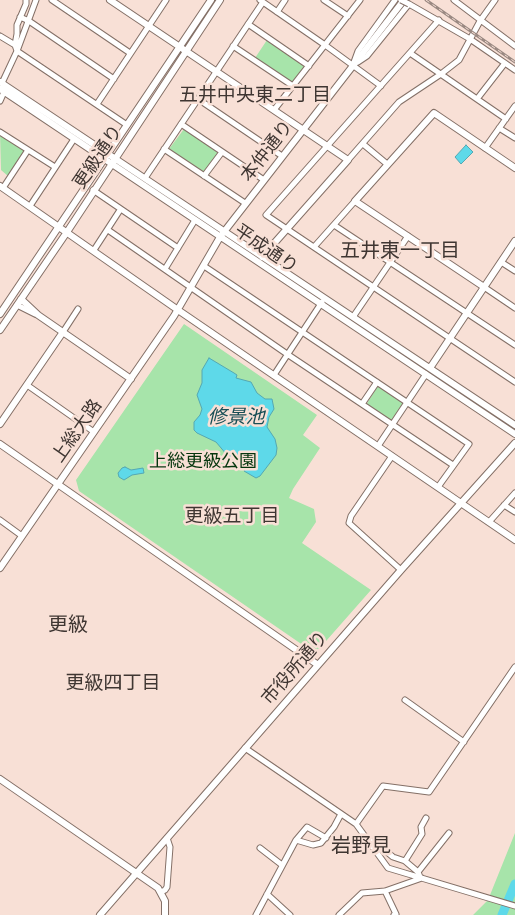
<!DOCTYPE html>
<html>
<head>
<meta charset="utf-8">
<style>
	body { margin:0 }
	canvas { display:block; background:#f8e0d6 }
</style>
</head>
<body>
<canvas width="515" height="915"></canvas>
<script>
const g = document.querySelector('canvas').getContext('2d');
g.lineJoin = 'round';
function fillPath(path, color) { g.fillStyle = color; g.fill(path, 'evenodd'); }
const poly = rows => new Path2D(rows.map(r => 'M' + r).join(''));
function trace(path, color, width, dash) { g.strokeStyle = color; g.lineWidth = width; g.lineCap = dash ? 'butt' : 'round'; g.setLineDash(dash || []); g.stroke(path); }
function drawText(font, color, halo, rows, align = 'center') {
  g.font = font + ' "Alegreya Sans","Noto Sans JP",sans-serif'; g.lineWidth = 5; g.setLineDash([]); g.textBaseline = 'middle'; g.strokeStyle = halo; g.fillStyle = color; for (const [text, x, y, turn = 0] of rows) {
    g.save(); g.translate(x, y); g.rotate((+turn || 0) * Math.PI / 180); g.textAlign = isNaN(turn) ? turn : align; if (halo) g.strokeText(text, 0, 0); g.fillText(text, 0, 0); g.restore();
  }
}
const green = poly([
	[267,40,306,66,293,83,255,58],
	[184,129,217,152,218,155,203,173,169,151,169,149],
	[0,132,28,150,8,176,1,170],
	[184,324,317,415,303,435,320,448,293,489,289,498,314,509,316,522,302,543,371,590,319,649,310,650,79,491,76,480],
	[380,386,404,402,393,420,390,421,366,405,377,387],
	[515,833,515,915,473,915,488,900]
]);
const water = poly([
	[466,145,473,152,461,164,455,157,466,145],
	[209,358,234,373,237,375,236,378,251,382,257,393,265,399,272,399,274,409,269,417,267,427,275,439,277,448,276,455,260,476,256,478,244,471,246,468,227,455,216,442,197,433,194,430,194,422,200,415,202,409,197,395,202,383,202,370,209,358],
	[125,467,131,470,143,468,144,473,132,475,124,480,119,477,118,473,122,468,125,467]
]);
const river = poly([
	[502,915,515,884]
]);
const minor = poly([
	[52,0,130,53],
	[260,0,325,45,381,86],
	[324,0,348,16],
	[454,0,515,46],
	[277,12,285,0],
	[20,17,29,21,114,79],
	[439,20,266,215,515,382],
	[248,24,309,66],
	[0,36,15,45,17,51,127,125],
	[15,45,17,34,17,25,26,4,26,0],
	[233,46,293,86],
	[410,53,506,119],
	[354,62,358,51,395,0],
	[358,62,367,56,409,4,470,39,515,70],
	[2,83,17,51,36,0],
	[198,99,282,156],
	[477,99,505,63],
	[0,101,4,92],
	[97,104,166,0],
	[274,110,360,0],
	[181,124,264,180],
	[499,128,515,138],
	[0,132,55,167],
	[363,144,387,164],
	[485,148,515,106],
	[164,149,245,203],
	[348,160,399,102,441,74,459,60,480,21,495,0],
	[204,176,222,152],
	[145,178,263,2],
	[3,188,28,150],
	[93,190,178,248],
	[30,206,74,139],
	[334,225,515,345],
	[108,230,287,354,453,465],
	[314,247,355,201],
	[94,250,120,210],
	[501,262,515,271],
	[204,266,469,444,438,487],
	[165,269,195,220],
	[484,287,515,308],
	[17,305,35,314],
	[353,317,408,236],
	[63,332,78,309],
	[274,375,322,302],
	[27,385,94,432],
	[362,404,377,382],
	[378,446,426,374],
	[392,456,351,516,349,523,401,570],
	[504,505,515,512],
	[0,520,22,536],
	[489,522,515,493],
	[405,700,464,742],
	[245,748,356,824,388,868,515,906],
	[356,824,383,786,429,792,515,667],
	[296,840,307,827,326,838],
	[368,840,375,842,393,857,405,861,418,872,420,877],
	[260,848,282,865],
	[405,861,422,834,421,827,426,818],
	[418,872,449,833],
	[385,891,396,914,394,915],
	[161,892,165,890,167,887,170,847,167,838],
	[267,894,290,915],
	[256,915,296,840,313,845,321,843,334,827,341,814],
	[339,915,362,893,385,891,422,878]
]);
const tertiary = poly([
	[110,0,348,160,262,257],
	[0,82,515,425],
	[0,89,515,434],
	[0,186,178,310,515,540],
	[484,287,355,201,434,113,515,168],
	[21,299,38,315,131,379],
	[0,314,211,0],
	[0,330,67,232,220,0],
	[430,368,515,241],
	[0,424,63,332],
	[0,444,318,665],
	[0,568,174,316,220,237,404,0],
	[0,779,158,888,165,901,165,915],
	[100,915,401,570,515,443]
]);
const rail = poly([
	[426,0,515,62]
]);
const minorBridge = poly([
	[401,0,409,4]
]);
const streetNames = [
	["本仲通り",267,151,-52],
	["更級通り",98,157,-56],
	["平成通り",266,249,34],
	["上総大路",77,431,-55],
	["市役所通り",295,668,-49]
];
const parkNames = [
	["上総更級公園",203,462]
];
const neighbourhoodNames = [
	["五井中央東二丁目",255,95],
	["更級五丁目",232,516],
	["更級四丁目",113,683]
];
const waterNames = [
	["修景池",236,417]
];
const quarterNames = [
	["五井東一丁目",400,251],
	["更級",68,625],
	["岩野見",361,846]
];
fillPath(green, '#a7e4aa');
fillPath(water, '#5ed9e9');
trace(water, '#55a8b2', 1);
trace(river, '#5ed9e9', 9);
trace(minor, '#847067', 7);
trace(tertiary, '#847067', 8);
trace(minor, '#fff', 5);
trace(tertiary, '#fff', 6);
trace(rail, '#9a8982', 3);
trace(rail, '#f8e0d6', 1, [4]);
trace(minorBridge, '#847067', 7, []);
trace(minorBridge, '#fff', 5);
drawText('18px', '#3f3632', '#f8e0d6', streetNames);
drawText('18px', '#05360e', '#f8e0d6', parkNames);
drawText('19px', '#3f3632', '#f8e0d6', neighbourhoodNames);
drawText('italic 19px', '#184e55', '#f8e0d6', waterNames);
drawText('20px', '#3f3632', '#f8e0d6', quarterNames);
</script>
</body>
</html>
